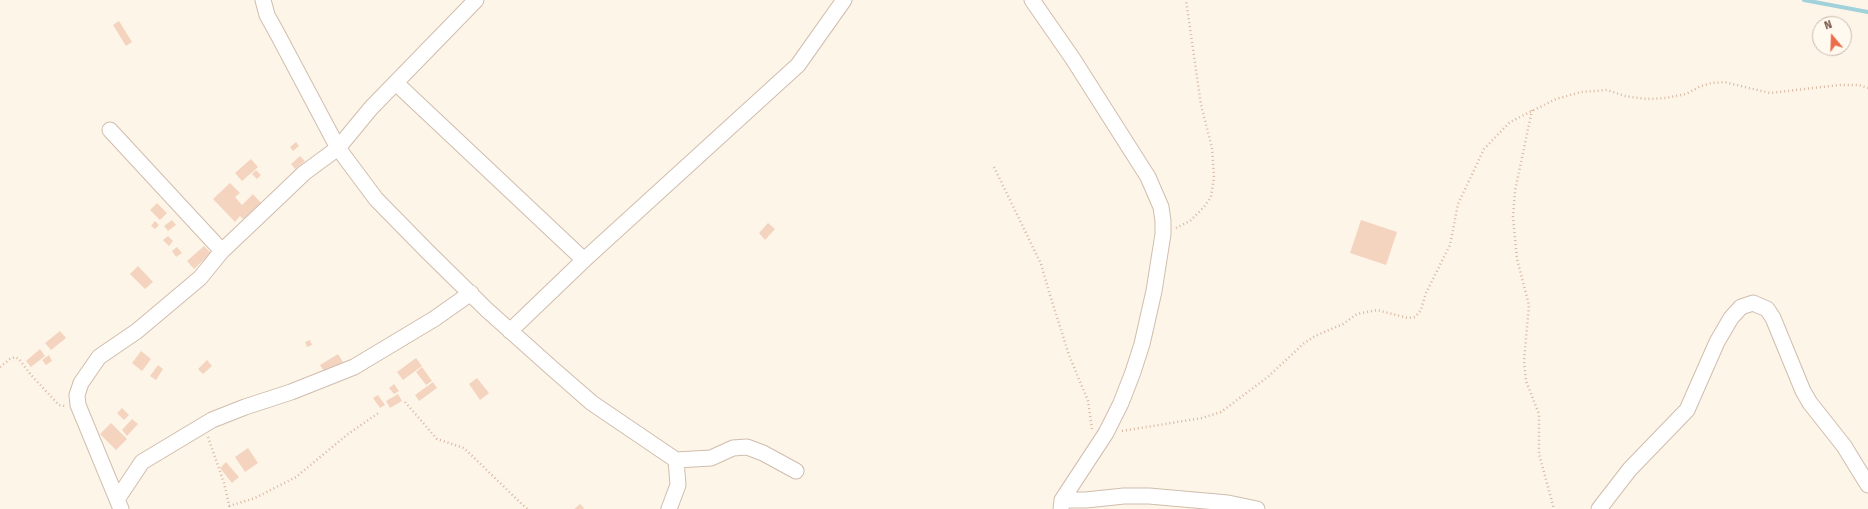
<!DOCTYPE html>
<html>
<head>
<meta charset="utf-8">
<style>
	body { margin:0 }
	#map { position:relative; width:1868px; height:509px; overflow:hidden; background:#fdf5e8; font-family:"Fira Sans",sans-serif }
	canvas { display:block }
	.north { position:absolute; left:1812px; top:16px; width:40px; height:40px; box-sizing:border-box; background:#fff9f0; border:1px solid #c9baae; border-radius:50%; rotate:341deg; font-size:11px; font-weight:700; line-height:16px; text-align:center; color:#795b4b }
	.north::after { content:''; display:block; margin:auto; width:14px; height:18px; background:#ea6e4a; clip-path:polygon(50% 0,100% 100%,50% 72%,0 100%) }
</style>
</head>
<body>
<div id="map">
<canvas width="1868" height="509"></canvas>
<div class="north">N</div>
</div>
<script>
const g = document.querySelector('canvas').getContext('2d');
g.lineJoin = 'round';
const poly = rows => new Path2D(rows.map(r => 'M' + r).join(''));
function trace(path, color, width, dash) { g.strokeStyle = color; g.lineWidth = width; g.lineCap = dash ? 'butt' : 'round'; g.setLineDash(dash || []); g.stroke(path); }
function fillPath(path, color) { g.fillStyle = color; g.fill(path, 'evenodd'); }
const stream = poly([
	[1804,0,1868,12]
]);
const building = poly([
	[119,21,132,42,126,46,113,25],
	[296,142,299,146,293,151,290,147],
	[300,156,305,161,295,169,291,164],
	[251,159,258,167,242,181,235,173],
	[256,170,261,175,257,179,252,174],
	[230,183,240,193,235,197,242,205,253,194,261,203,243,219,240,216,235,222,213,199],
	[157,203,167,213,160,220,150,210],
	[172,220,176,225,168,231,164,226],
	[1361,220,1397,232,1386,265,1350,253],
	[155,221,159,225,155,229,151,226],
	[768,223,775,229,765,240,759,233],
	[168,236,173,241,169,246,163,240],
	[204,246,211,253,194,269,187,261],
	[177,247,182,253,176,257,172,251],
	[138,266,153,282,145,289,130,274],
	[60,331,66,338,51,350,45,343],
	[310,340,312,345,307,347,305,342],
	[40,349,45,356,31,367,26,361],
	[141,351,151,359,142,371,132,363],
	[338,354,343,362,325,373,320,365],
	[49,355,52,361,46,365,42,360],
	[416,358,422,366,403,380,397,372],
	[207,360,212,366,203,374,198,369],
	[158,365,163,369,156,380,150,376],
	[422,367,432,381,426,385,416,372],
	[477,378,489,393,480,400,469,384],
	[433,382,437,388,419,401,415,395],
	[394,384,399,391,394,394,389,388],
	[398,394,402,401,390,408,386,401],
	[378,395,385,405,380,408,373,398],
	[122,408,129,415,124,420,117,413],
	[132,419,138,424,127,436,122,430],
	[111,423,127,439,116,450,100,434],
	[248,448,258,463,245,472,235,457],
	[226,462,239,477,232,483,220,468],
	[580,504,584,508,583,509,574,509]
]);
const path = poly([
	[1532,110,1515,191,1513,217,1517,259,1529,305,1524,361,1526,381,1539,414,1539,454,1554,509],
	[994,167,1041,264,1050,295,1069,355,1088,401,1092,429],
	[1176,228,1190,221,1204,207,1211,197,1214,177,1212,148,1201,105,1186,0],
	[0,367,10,359,15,357,19,359,31,375,59,405,65,406],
	[405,402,437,439,464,448,527,509],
	[1122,431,1202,418,1221,412,1269,376,1303,344,1315,336,1343,324,1357,314,1377,310,1408,318,1415,317,1421,310,1426,293,1450,245,1458,204,1484,149,1510,122,1556,99,1581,92,1607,90,1625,96,1646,99,1666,98,1686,94,1701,86,1712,83,1724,82,1770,93,1839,85,1859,85,1868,88],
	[208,437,224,483,230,509],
	[229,506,255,498,296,477,348,434,380,412]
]);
const minor = poly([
	[263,0,267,15,278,35,338,148,376,199,427,251,487,310,553,369,592,403,676,460,678,485,669,509],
	[1032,0,1073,59,1148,177,1161,207,1163,221,1163,234,1154,291,1142,344,1133,372,1121,403,1106,433,1062,500,1061,509],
	[396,83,584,260],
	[110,130,222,251],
	[510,331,584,260,798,65,844,0],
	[676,460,711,458,733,448,747,447,763,453,796,471],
	[118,498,142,462,212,420,245,407,291,392,354,367,434,319,471,293],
	[1062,500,1086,500,1124,496,1149,496,1228,503,1257,509],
	[121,509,78,405,77,395,81,383,99,357,137,331,200,278,222,251,281,195,304,173,338,148,371,108,476,0],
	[1599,509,1630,469,1687,410,1717,342,1731,318,1741,307,1753,303,1767,309,1773,318,1803,391,1810,403,1844,446,1868,485]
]);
trace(stream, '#a1d1da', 4);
fillPath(building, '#f4d4bf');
trace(minor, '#d0bdad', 17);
trace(path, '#d9b7a1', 2.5, [1, 3]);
trace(minor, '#fff', 15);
</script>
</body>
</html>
